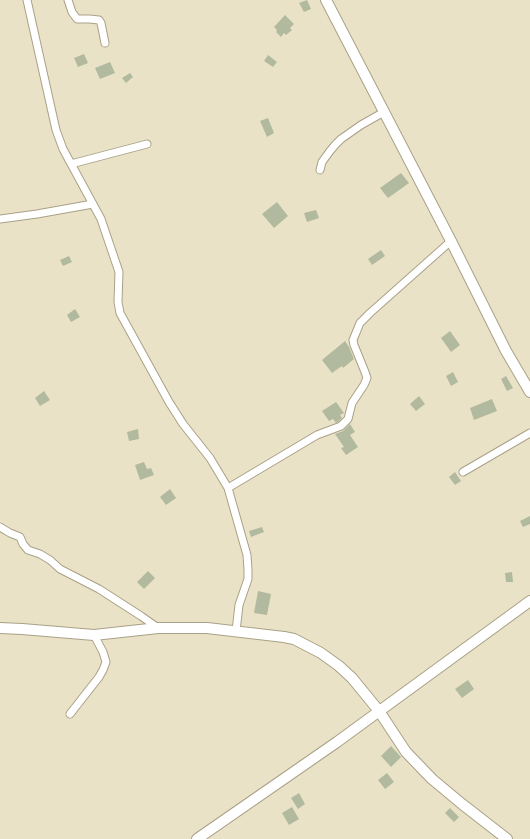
<!DOCTYPE html>
<html>
<head>
<meta charset="utf-8">
<style>
	body { margin:0 }
	canvas { display:block; background:#eae2c6 }
</style>
</head>
<body>
<canvas width="530" height="839"></canvas>
<script>
const g = document.querySelector('canvas').getContext('2d');
g.lineJoin = 'round';
function fillPath(path, color) { g.fillStyle = color; g.fill(path, 'evenodd'); }
const poly = rows => new Path2D(rows.map(r => 'M' + r).join(''));
function trace(path, color, width, dash) { g.strokeStyle = color; g.lineWidth = width; g.lineCap = dash ? 'butt' : 'round'; g.setLineDash(dash || []); g.stroke(path); }
const building = poly([
	[307,0,311,9,304,12,299,3],
	[285,15,294,24,290,28,292,30,286,35,284,33,281,37,276,32,277,30,274,27],
	[84,54,88,63,78,67,74,58],
	[268,55,277,62,273,67,264,61],
	[110,62,115,73,100,79,95,68],
	[130,73,133,77,126,83,122,78],
	[268,118,274,133,267,137,260,121],
	[401,173,409,183,388,198,380,188],
	[277,202,288,216,274,228,262,214],
	[316,210,319,218,307,222,304,213],
	[381,250,385,256,372,265,368,259],
	[69,256,72,262,63,266,60,260],
	[75,309,80,317,71,322,67,315],
	[450,331,460,345,451,352,441,338],
	[345,341,349,347,354,359,343,368,342,366,332,373,322,360],
	[453,372,458,382,451,386,446,376],
	[506,376,513,388,507,391,501,379],
	[44,391,50,400,40,406,35,398],
	[419,396,425,404,416,411,410,404],
	[492,399,497,411,474,420,470,408],
	[336,402,344,413,340,415,342,418,338,422,336,423,333,419,329,421,322,411],
	[350,424,355,432,350,435,358,447,346,455,341,448,344,447,335,434,343,431],
	[138,429,139,439,129,441,127,432],
	[144,462,147,469,151,468,154,475,140,480,135,465],
	[455,472,461,481,455,485,449,477],
	[170,489,176,498,166,505,160,497],
	[530,516,530,524,523,527,520,521],
	[262,527,264,532,251,537,249,531],
	[148,571,155,578,144,589,137,582],
	[512,572,513,582,506,582,505,573],
	[258,591,271,594,267,615,254,613],
	[468,680,474,689,462,698,455,689],
	[391,746,401,757,391,767,381,756],
	[387,773,394,782,385,789,378,780],
	[299,793,305,804,298,809,291,798],
	[292,807,299,819,289,825,282,813],
	[450,808,459,817,454,822,445,813]
]);
const street = poly([
	[27,0,56,130,63,149,101,219,119,272,118,302,120,313,169,402,183,424,210,458,228,488,247,555,248,570,248,579,239,605,236,631],
	[68,0,72,12,77,19,89,19,99,20,101,23,105,43],
	[71,164,147,144],
	[320,170,322,162,330,151,335,145,341,139,361,125,384,112],
	[0,219,37,214,93,204],
	[463,472,530,433],
	[228,488,317,435,341,426,348,419,352,403,364,385,367,378,365,372,354,345,353,340,360,323,370,313,451,241],
	[0,527,10,533,20,537,23,544,28,550,40,554,50,560,60,569,99,589,141,616,158,628],
	[70,714,99,677,103,670,106,662,103,652,94,635]
]);
const secondary = poly([
	[326,0,451,241,506,351,530,392],
	[0,628,22,629,94,635,158,628,207,628,284,637,294,639,321,653,339,666,352,678,379,711,406,752,432,779,462,804,507,839],
	[197,839,337,742,530,601]
]);
fillPath(building, '#b1ba9f');
trace(street, '#a9a187', 9);
trace(secondary, '#a9a187', 12);
trace(street, '#fff', 7);
trace(secondary, '#fff', 10);
</script>
</body>
</html>
